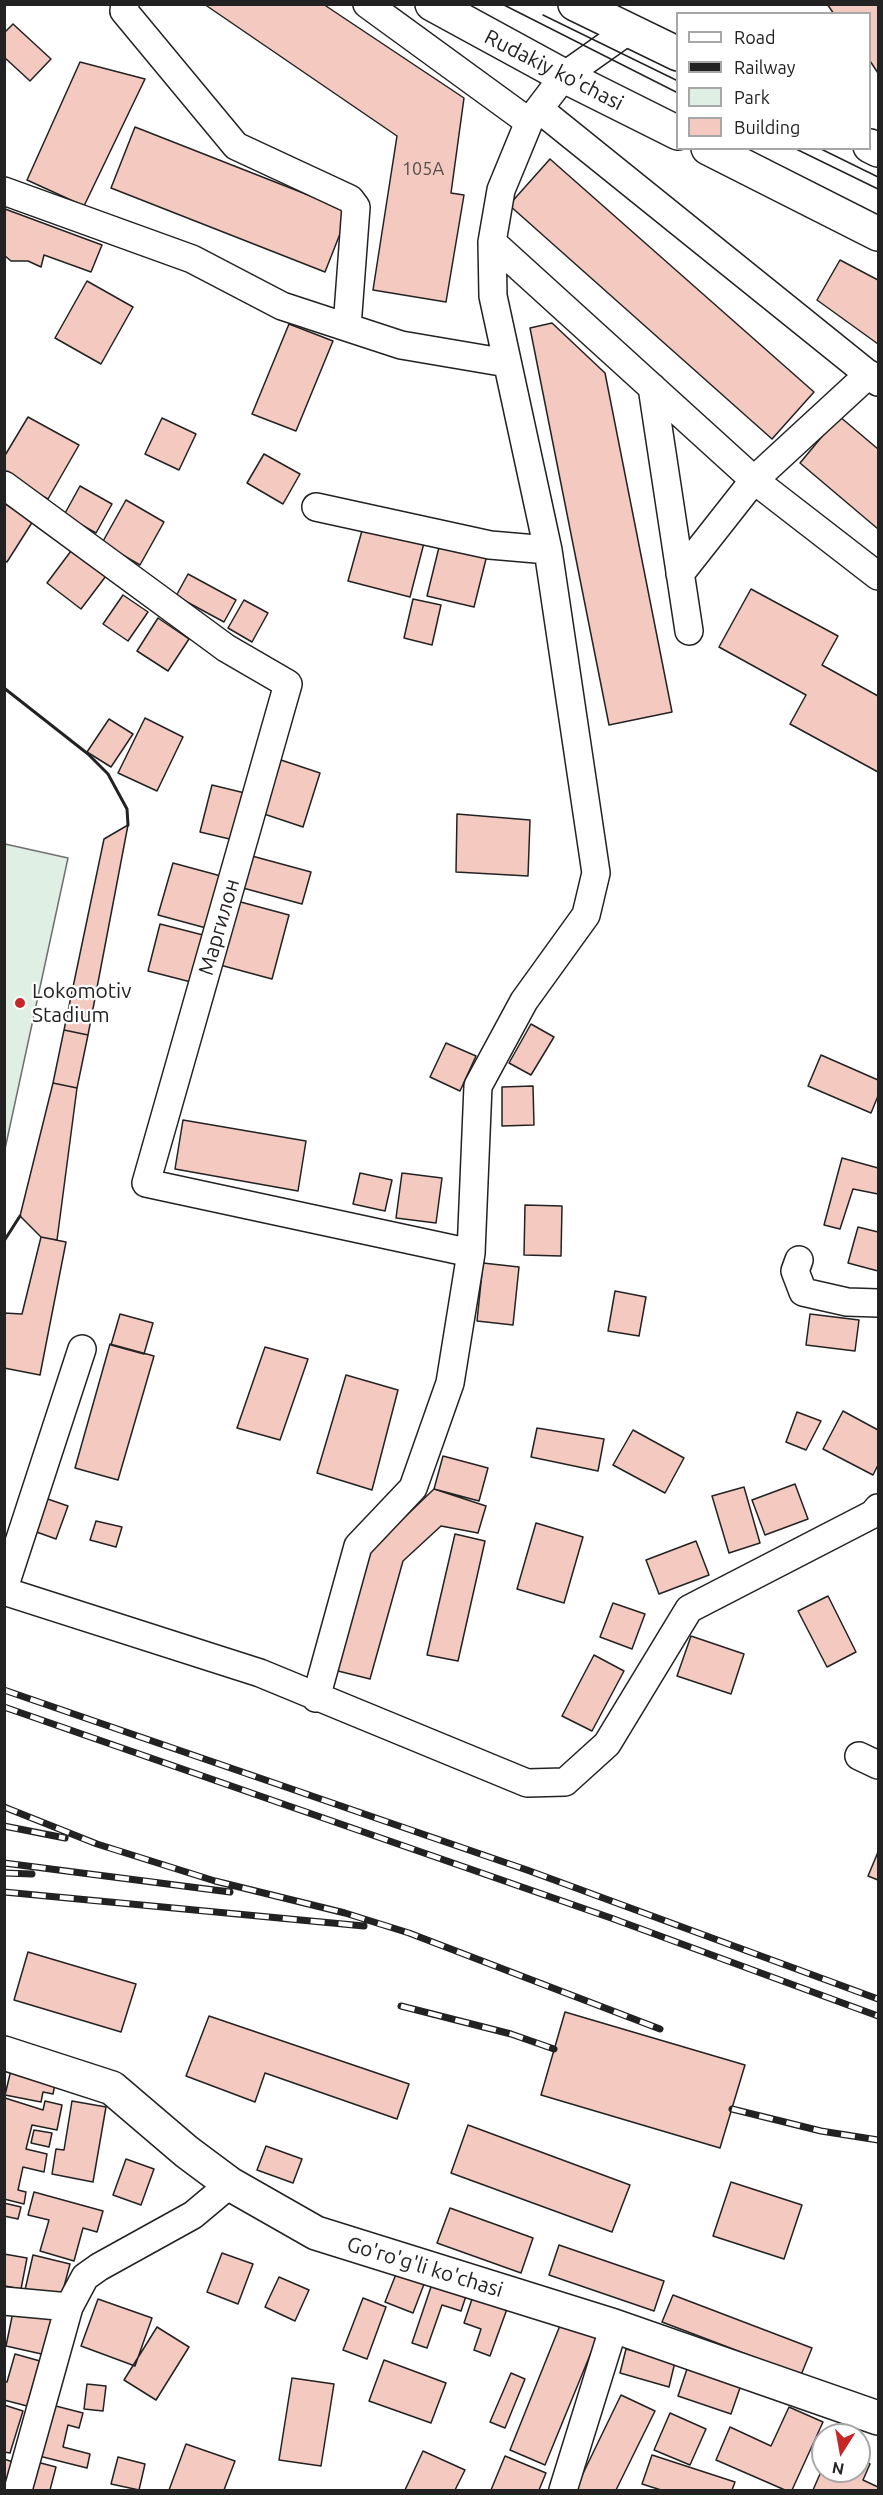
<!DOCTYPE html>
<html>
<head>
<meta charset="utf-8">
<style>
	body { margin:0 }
	#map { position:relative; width:883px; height:2495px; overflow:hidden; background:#fff; font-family:Ubuntu,sans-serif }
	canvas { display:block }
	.frame { position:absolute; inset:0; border:6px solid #222; pointer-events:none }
	.legend { position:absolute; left:676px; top:12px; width:195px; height:138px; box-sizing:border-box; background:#fff; border:2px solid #a7a7a7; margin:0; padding:8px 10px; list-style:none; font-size:18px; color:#222 }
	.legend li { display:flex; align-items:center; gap:12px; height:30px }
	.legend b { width:30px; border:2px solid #a7a7a7 }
	.north { position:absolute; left:811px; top:2423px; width:60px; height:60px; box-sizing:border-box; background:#fff; border:2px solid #a7a7a7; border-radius:50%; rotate:191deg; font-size:16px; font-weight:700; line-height:24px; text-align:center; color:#222 }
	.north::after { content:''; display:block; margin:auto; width:21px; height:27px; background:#c62828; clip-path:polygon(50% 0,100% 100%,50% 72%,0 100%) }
</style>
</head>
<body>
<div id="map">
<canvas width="883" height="2495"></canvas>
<div class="frame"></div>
<ul class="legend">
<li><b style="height:8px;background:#fff"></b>Road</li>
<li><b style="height:8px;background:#222"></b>Railway</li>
<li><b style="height:16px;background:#e0efe3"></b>Park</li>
<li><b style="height:16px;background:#f3c9c0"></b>Building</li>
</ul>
<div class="north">N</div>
</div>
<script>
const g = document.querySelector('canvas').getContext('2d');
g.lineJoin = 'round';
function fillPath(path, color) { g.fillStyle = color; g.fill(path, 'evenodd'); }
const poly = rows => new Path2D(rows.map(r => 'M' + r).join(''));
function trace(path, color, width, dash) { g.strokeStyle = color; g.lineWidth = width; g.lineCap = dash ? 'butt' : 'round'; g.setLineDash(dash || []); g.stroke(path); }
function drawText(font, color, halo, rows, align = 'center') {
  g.font = font + ' Ubuntu,sans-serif'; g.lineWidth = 4.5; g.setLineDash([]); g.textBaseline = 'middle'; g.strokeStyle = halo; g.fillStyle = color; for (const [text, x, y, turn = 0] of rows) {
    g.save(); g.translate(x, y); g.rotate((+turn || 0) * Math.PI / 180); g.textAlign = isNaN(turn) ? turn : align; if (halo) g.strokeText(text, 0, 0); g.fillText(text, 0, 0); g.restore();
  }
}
const green = poly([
	[5,844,68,858,5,1149,4,844,5,844]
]);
const building = poly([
	[204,4,323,4,464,98,451,193,464,195,446,302,373,290,397,136,204,4],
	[827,4,878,4,878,73,870,61,870,14,834,14,827,4],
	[13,24,51,59,30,81,4,57,4,33,13,24],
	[80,62,145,79,84,206,27,180,80,62],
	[135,127,349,211,325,272,111,188,135,127],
	[550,159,814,392,772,439,509,205,550,159],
	[5,209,102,245,91,272,44,255,41,267,28,261,11,261,4,255,5,209],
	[840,260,878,280,878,344,817,300,840,260],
	[87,281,133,307,101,364,55,338,87,281],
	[552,323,605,373,672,712,609,725,530,328,552,323],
	[289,324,333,341,296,431,252,414,289,324],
	[839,416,878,449,878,529,800,463,839,416],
	[28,417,79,445,48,499,4,475,4,457,28,417],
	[162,418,196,434,179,470,145,454,162,418],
	[264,454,300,474,283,504,247,483,264,454],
	[80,486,112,504,96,533,64,515,80,486],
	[126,500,164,522,140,565,102,543,126,500],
	[4,503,33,521,7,562,4,560,4,503],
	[363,527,424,543,410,597,348,581,363,527],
	[441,539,488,551,474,607,427,596,441,539],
	[74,547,109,572,81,609,47,583,74,547],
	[188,574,236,600,224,622,176,596,188,574],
	[751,589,838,636,822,665,878,696,878,772,790,724,806,695,719,647,751,589],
	[123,595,148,612,128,641,103,624,123,595],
	[413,599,441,605,432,645,404,638,413,599],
	[244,600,268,613,252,642,228,628,244,600],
	[158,618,189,639,168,671,137,651,158,618],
	[145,718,183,737,157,791,118,773,145,718],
	[109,719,133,734,111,767,87,752,109,719],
	[281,760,320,773,303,827,264,814,281,760],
	[212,785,249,794,238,841,200,832,212,785],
	[457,814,530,820,528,876,456,872,457,814],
	[128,825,88,1035,64,1030,104,839,128,825],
	[252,856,311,872,302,904,243,888,252,856],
	[173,863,221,876,206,928,158,915,173,863],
	[237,901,289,915,272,979,220,965,237,901],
	[160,924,203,935,191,982,148,971,160,924],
	[531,1024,554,1037,531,1075,509,1063,531,1024],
	[64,1030,88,1035,77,1088,53,1083,64,1030],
	[446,1043,476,1056,460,1091,430,1077,446,1043],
	[821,1055,878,1080,878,1096,871,1113,808,1086,821,1055],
	[53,1083,77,1088,57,1240,41,1237,20,1216,53,1083],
	[533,1086,534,1125,502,1126,502,1087,533,1086],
	[183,1120,306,1141,298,1191,175,1169,183,1120],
	[842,1158,878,1168,878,1194,853,1189,840,1229,824,1225,842,1158],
	[360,1173,392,1180,385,1211,353,1204,360,1173],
	[402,1173,442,1178,436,1223,396,1218,402,1173],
	[525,1205,562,1206,561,1256,524,1255,525,1205],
	[858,1227,878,1232,878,1271,848,1263,858,1227],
	[41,1237,66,1242,40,1375,4,1368,4,1313,22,1314,41,1237],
	[483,1263,519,1267,513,1325,477,1321,483,1263],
	[615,1291,646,1297,639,1336,608,1331,615,1291],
	[120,1314,153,1323,144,1354,111,1345,120,1314],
	[810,1314,859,1320,855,1351,806,1345,810,1314],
	[110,1344,154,1356,118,1480,75,1468,110,1344],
	[265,1347,308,1359,280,1440,237,1428,265,1347],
	[346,1375,398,1390,372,1490,317,1473,346,1375],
	[843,1411,878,1430,878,1465,873,1475,823,1449,843,1411],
	[797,1412,821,1421,806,1450,786,1442,797,1412],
	[537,1428,604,1439,598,1471,531,1457,537,1428],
	[633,1430,684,1458,665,1493,613,1465,633,1430],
	[443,1456,488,1468,479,1501,434,1489,443,1456],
	[795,1484,808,1519,765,1535,752,1500,795,1484],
	[744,1487,760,1543,729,1553,712,1496,744,1487],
	[434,1489,486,1506,478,1533,441,1526,403,1561,370,1679,334,1670,361,1559,434,1489],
	[42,1497,68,1506,56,1539,31,1530,42,1497],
	[96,1521,122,1527,116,1547,90,1540,96,1521],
	[536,1523,583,1537,564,1603,517,1589,536,1523],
	[455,1534,485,1541,458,1661,427,1655,455,1534],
	[696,1541,709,1575,659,1594,646,1560,696,1541],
	[828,1596,856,1652,827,1667,798,1611,828,1596],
	[613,1603,645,1614,632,1649,600,1637,613,1603],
	[691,1636,744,1654,731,1694,677,1676,691,1636],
	[594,1655,624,1671,592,1731,562,1716,594,1655],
	[878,1852,878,1880,868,1876,878,1852],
	[28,1952,136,1984,121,2032,14,2000,28,1952],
	[565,2012,745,2065,720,2148,541,2095,565,2012],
	[209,2016,409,2084,397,2119,265,2073,255,2102,186,2076,209,2016],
	[11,2070,56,2079,53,2094,43,2092,41,2102,5,2095,11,2070],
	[5,2098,43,2110,45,2101,62,2105,57,2130,32,2125,26,2149,47,2154,44,2172,23,2167,18,2190,26,2192,24,2204,4,2199,5,2098],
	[72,2101,106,2107,93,2182,52,2174,56,2149,64,2150,72,2101],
	[468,2125,630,2185,612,2232,451,2173,468,2125],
	[34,2130,52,2133,49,2147,31,2143,34,2130],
	[266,2146,302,2159,293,2183,257,2170,266,2146],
	[126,2159,154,2169,141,2205,113,2195,126,2159],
	[731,2182,802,2205,784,2259,713,2236,731,2182],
	[34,2192,103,2211,97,2232,83,2228,74,2261,40,2251,49,2220,28,2215,34,2192],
	[4,2203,21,2207,18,2219,4,2216,4,2203],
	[450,2208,533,2238,521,2273,437,2243,450,2208],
	[559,2245,664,2281,654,2311,549,2275,559,2245],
	[222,2253,253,2264,238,2304,207,2292,222,2253],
	[4,2254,27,2258,21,2289,5,2286,4,2291,4,2254],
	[33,2255,70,2264,61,2298,25,2290,33,2255],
	[398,2269,426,2279,413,2313,385,2302,398,2269],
	[279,2277,309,2290,295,2321,265,2307,279,2277],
	[434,2278,468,2290,461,2311,442,2305,427,2348,412,2343,434,2278],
	[673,2295,812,2348,801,2375,662,2322,673,2295],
	[473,2296,507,2309,490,2356,474,2350,481,2329,464,2323,473,2296],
	[363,2298,386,2307,367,2359,343,2350,363,2298],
	[98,2299,152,2318,135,2366,81,2346,98,2299],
	[14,2307,55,2316,46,2355,6,2346,14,2307],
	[561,2323,597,2338,545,2465,510,2450,561,2323],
	[157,2327,189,2347,156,2400,124,2380,157,2327],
	[626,2349,675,2362,669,2387,620,2373,626,2349],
	[15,2354,40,2361,27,2406,4,2400,4,2382,7,2382,15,2354],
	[384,2360,446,2383,431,2423,369,2401,384,2360],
	[689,2363,742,2382,731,2414,678,2396,689,2363],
	[511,2373,525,2379,505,2428,490,2422,511,2373],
	[292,2378,334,2384,321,2466,279,2460,292,2378],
	[87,2384,106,2386,103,2411,84,2409,87,2384],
	[621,2395,655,2411,616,2490,575,2490,621,2395],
	[48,2404,83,2413,79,2428,68,2425,63,2447,90,2454,87,2468,35,2455,48,2404],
	[4,2405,23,2411,10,2453,4,2452,4,2405],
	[789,2407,823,2422,792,2490,785,2490,716,2460,730,2427,771,2446,789,2407],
	[670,2413,706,2429,690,2465,654,2450,670,2413],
	[186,2444,235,2461,224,2490,169,2490,186,2444],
	[423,2451,465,2470,455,2490,405,2490,423,2451],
	[652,2455,735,2482,732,2490,661,2490,642,2484,652,2455],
	[505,2456,546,2473,539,2490,491,2490,505,2456],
	[118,2457,145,2464,139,2490,111,2484,118,2457],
	[4,2459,16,2463,7,2490,4,2490,4,2459],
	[859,2459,870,2464,863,2480,878,2487,878,2490,813,2490,823,2467,823,2471,834,2472,859,2471,859,2459],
	[33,2461,56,2467,50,2490,26,2490,33,2461]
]);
const minor = poly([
	[125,4,124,11,236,146,350,199,356,207,347,327],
	[367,4,529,122],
	[539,109,878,382],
	[4,191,192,259,282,306,401,345,507,363],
	[492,242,754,480,878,576],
	[652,387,689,631],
	[4,485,226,648,288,684,146,1183,471,1253],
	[316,507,490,545,548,550],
	[680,574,754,480,869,374],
	[799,1260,795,1271,803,1292,847,1302,878,1303],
	[4,1588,82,1349],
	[4,1591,260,1673,527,1783,565,1782,607,1744,689,1609,873,1514,878,1508],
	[316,1698,358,1546,413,1488,450,1383,471,1253,478,1086,524,1001,586,915,596,873,548,550,493,296,492,242,501,190,529,122,564,76,629,30],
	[859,1756,878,1765],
	[4,2301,69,2307,18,2490],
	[69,2307,85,2277,99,2267,193,2215,230,2184],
	[563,2490,614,2326]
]);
const major = poly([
	[432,4,564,76,678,133],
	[575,4,678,54],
	[870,146,878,150],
	[708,148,878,234],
	[4,2053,112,2088,187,2152,230,2184,316,2233,614,2326,878,2418]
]);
const tram = poly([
	[502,4,678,93],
	[543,15,678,81],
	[794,148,878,189],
	[819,148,878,177]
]);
const rail = poly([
	[4,1690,527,1870,878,1999],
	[4,1707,611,1918,878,2016],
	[4,1807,97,1844,215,1881,345,1913,409,1933,660,2029],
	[4,1826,65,1838],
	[4,1863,230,1892],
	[4,1873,32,1874],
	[4,1892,364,1926],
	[401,2006,511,2034,554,2049],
	[732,2109,821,2131,878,2140]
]);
const wall = poly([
	[4,688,88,754,108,774,127,809,128,825],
	[4,1241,20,1216]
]);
const markers = [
	[20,1003,6,"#c62828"]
];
const numberNames = [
	["105А",423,169]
];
const streetNames = [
	["Rudakiy ko'chasi",554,70,27],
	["Маргилон",219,927,-74],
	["Go'ro'g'li ko'chasi",425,2267,17]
];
const poiNames = [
	["Lokomotiv",32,991],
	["Stadium",32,1015]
];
fillPath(green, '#e0efe3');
trace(green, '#6f6f6f', 1.5);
fillPath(building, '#f3c9c0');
trace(building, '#222', 1.5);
trace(minor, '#222', 30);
trace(major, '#222', 36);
trace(minor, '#fff', 27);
trace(major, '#fff', 33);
trace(tram, '#222', 1.5);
trace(rail, '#222', 7);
trace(rail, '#fff', 4.5, [14]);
trace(wall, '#222', 3);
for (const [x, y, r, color] of markers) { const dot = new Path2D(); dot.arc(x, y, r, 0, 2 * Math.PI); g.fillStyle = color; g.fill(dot); trace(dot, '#fff', 2); }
drawText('18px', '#564c4a', null, numberNames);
drawText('21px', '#222', '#fff', streetNames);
drawText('21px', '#222', '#fff', poiNames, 'left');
</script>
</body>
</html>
